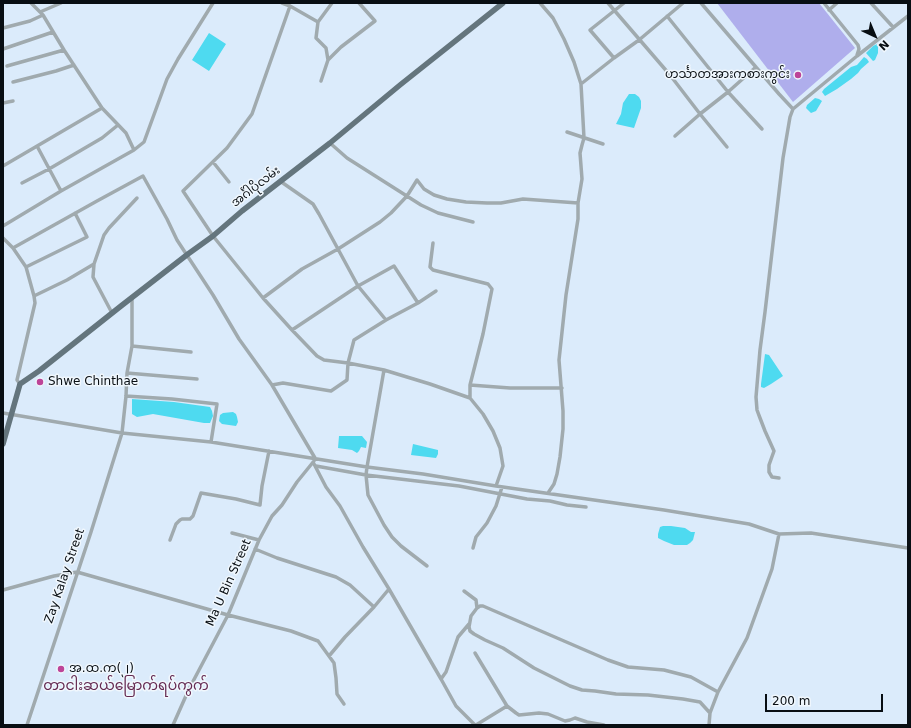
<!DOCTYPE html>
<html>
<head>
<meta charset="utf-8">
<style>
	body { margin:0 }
	#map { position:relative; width:911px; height:728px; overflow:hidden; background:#dbebfb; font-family:"DejaVu Sans",sans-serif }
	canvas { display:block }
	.frame { position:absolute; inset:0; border:4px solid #080e13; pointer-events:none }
	.north { position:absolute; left:855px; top:16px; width:40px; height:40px; -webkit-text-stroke:3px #f0f7fd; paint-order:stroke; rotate:136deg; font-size:11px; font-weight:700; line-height:16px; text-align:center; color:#080e13 }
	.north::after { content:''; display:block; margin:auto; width:14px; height:18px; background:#080e13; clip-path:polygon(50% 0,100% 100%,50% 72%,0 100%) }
	.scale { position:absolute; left:765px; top:694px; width:118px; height:18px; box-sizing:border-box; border:2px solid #080e13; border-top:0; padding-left:5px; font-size:12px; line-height:14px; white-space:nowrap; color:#080e13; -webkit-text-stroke:3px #f0f7fd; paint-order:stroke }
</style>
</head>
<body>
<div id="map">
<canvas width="911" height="728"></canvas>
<div class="frame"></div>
<div class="north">N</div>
<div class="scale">200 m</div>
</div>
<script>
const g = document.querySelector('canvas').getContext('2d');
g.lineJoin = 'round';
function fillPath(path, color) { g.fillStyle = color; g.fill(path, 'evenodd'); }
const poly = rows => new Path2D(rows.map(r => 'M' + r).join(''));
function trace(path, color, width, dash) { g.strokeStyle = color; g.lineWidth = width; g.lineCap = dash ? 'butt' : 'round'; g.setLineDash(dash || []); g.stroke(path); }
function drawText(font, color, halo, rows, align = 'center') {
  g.font = font + ' "DejaVu Sans","Noto Sans Myanmar",sans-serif'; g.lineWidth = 3; g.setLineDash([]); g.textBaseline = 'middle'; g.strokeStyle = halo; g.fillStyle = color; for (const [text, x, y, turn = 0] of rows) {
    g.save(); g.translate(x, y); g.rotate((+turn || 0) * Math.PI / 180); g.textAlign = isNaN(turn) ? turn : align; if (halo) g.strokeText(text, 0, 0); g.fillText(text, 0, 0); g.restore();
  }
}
const green = poly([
	[717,3,819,3,855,48,793,102]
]);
const water = poly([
	[209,33,226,44,209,71,192,60],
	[877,44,878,47,878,53,875,60,873,61,866,53,873,46],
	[864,57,867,59,869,62,861,69,858,73,851,79,837,89,825,96,822,92,824,89,851,67,857,65],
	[629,94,635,94,639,97,641,101,641,108,634,128,616,124,621,114,623,103],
	[815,98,819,99,822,101,816,111,811,113,806,108,807,105],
	[765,354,769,355,783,376,771,384,764,388,761,387,761,384],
	[132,399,174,402,210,407,212,411,213,416,210,423,204,423,153,414,137,417,132,414],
	[233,412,236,414,237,417,238,422,236,426,222,424,219,421,220,415,223,413],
	[339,436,362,436,367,442,366,448,361,447,359,451,357,453,352,450,338,448],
	[413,444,438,450,438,454,436,458,411,455],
	[663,526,671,526,685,528,691,532,695,532,693,540,690,543,687,545,674,545,664,541,658,538,658,534,660,527]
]);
const minor = poly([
	[31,3,43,15,64,50,102,108,126,133,134,150],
	[282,3,290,6,318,22],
	[540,3,553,18,564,39,574,62,581,84,584,138,582,145,580,153,582,179,578,203,578,219,566,295,559,360,563,411,563,429,560,457,557,474,554,484,548,493],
	[608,3,670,75,700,114,727,147],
	[701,3,779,94,793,109],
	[824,3,858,45,859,49,857,55],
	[871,3,893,27],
	[290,6,252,114,227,148,183,191,213,236,263,298,292,330,317,356,324,360,348,363,384,370,430,384,470,398,483,414,493,431,500,448,503,466,496,486],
	[829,10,837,3],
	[40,12,61,3],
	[667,16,728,92,762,129],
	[3,28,30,21,43,15],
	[3,49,53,32],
	[614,58,590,30,624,3],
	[328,60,341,47,375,21,359,3],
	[7,66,64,50],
	[321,81,328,60,326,48,316,38,318,22,332,3],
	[13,82,56,71,74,65],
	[581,84,614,58,639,40,683,3],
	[3,103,13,101],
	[567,132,603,144],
	[675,136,700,114,728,92,756,67],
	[330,143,347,158,421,205,438,213,473,222],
	[37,146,61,191],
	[213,162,229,182],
	[3,166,102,108],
	[280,181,313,204,319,214,358,286,386,320],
	[22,183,49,169,102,138,118,125],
	[3,226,61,191,134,150,144,142,167,79,178,59,213,3],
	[3,238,13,248,26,267,34,296,35,303,17,380,20,384],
	[433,243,430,267,433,270,488,284,492,289,483,334,470,385,470,398],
	[13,248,97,201,143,176,167,219,177,240,213,295,239,339,272,385,315,458],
	[26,267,87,237,75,213],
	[34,296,67,280,94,264],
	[263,298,302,269,338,249,380,222,391,213,407,196,417,180,424,189,434,195,447,199,466,202,487,203,501,203,523,199,578,203],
	[112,313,93,277,94,264,104,235,109,228,137,198],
	[292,330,358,286,394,266,418,303],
	[132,346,191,352],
	[384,370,367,467,366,475,368,495,384,525,392,537,401,546,427,566],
	[127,373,132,346,132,297],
	[272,385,283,383,331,391,347,380,348,363,354,340,386,320,418,303,436,291],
	[470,385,510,388,562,388],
	[126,396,172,399,217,404,211,442],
	[3,413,122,433,211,442,367,467,423,474,496,486,664,510,749,524,779,534,811,533,908,548],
	[313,462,326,487,340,506,363,547,389,589,441,679,446,672,458,637,469,624],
	[316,466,366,475,459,486,527,499,550,501,567,505,586,507],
	[779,478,772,477,769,472,769,465,774,451,765,431,760,418,757,410,756,397,760,350,765,312,783,158,790,117,793,109,857,56,908,16],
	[232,533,259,540],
	[170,540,176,524,180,520,182,519,190,519,193,516,201,493,236,499,260,505,262,486,269,451],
	[473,548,476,537,487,523,496,506,502,487],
	[255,549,277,558,336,577,350,585,374,607],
	[3,590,54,576,77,572,228,615,291,631,318,641,334,663,336,678,337,694,344,704],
	[464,591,476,600,477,608],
	[475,653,507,706,516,713,519,715,539,713,548,714,565,721,570,720,575,718,587,722,604,725],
	[329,656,345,637,374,607,389,589],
	[441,679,456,706,475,725],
	[710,713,700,702,683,699,648,695,616,694,595,691,582,690,570,686,534,668,503,648,485,640,474,634,470,631,469,627,471,616,477,608,480,606,483,606,608,660,628,667,664,670,691,677,718,692],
	[27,725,91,532,122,433,126,396,127,373,197,379],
	[173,725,189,689,228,615,259,540,272,516,282,505,297,482,314,461],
	[476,725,507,706],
	[709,725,710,713,718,692,747,638,772,569,779,534]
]);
const primary = poly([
	[3,444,20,384,39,371,121,306,188,254,213,236,242,211,330,143,400,85,503,3]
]);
const markers = [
	[798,75,4,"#bd4498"],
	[40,382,4,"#bd4498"],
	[61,669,4,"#bd4498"]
];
const poiNames = [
	["ဟင်္သာတအားကစားကွင်း",790,75,"right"],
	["Shwe Chinthae",48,382],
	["အ.ထ.က(၂)",69,669]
];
const streetNames = [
	["အင်္ဂါပိုလမ်း",256,187,-38],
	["Zay Kalay Street",65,576,-71],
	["Ma U Bin Street",229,583,-66]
];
const quarterNames = [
	["တာငါးဆယ်မြောက်ရပ်ကွက်",126,686]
];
fillPath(green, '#afaeec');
fillPath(water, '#4edaf0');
trace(minor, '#a0aaae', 3.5);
trace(primary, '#64757d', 5.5);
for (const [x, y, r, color] of markers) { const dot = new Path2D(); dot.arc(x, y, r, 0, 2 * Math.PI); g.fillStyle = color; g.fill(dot); trace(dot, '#f0f7fd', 1.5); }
drawText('12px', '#080e13', '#f0f7fd', poiNames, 'left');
drawText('12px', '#080e13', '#f0f7fd', streetNames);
drawText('14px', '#642951', '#f0f7fd', quarterNames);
</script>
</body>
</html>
